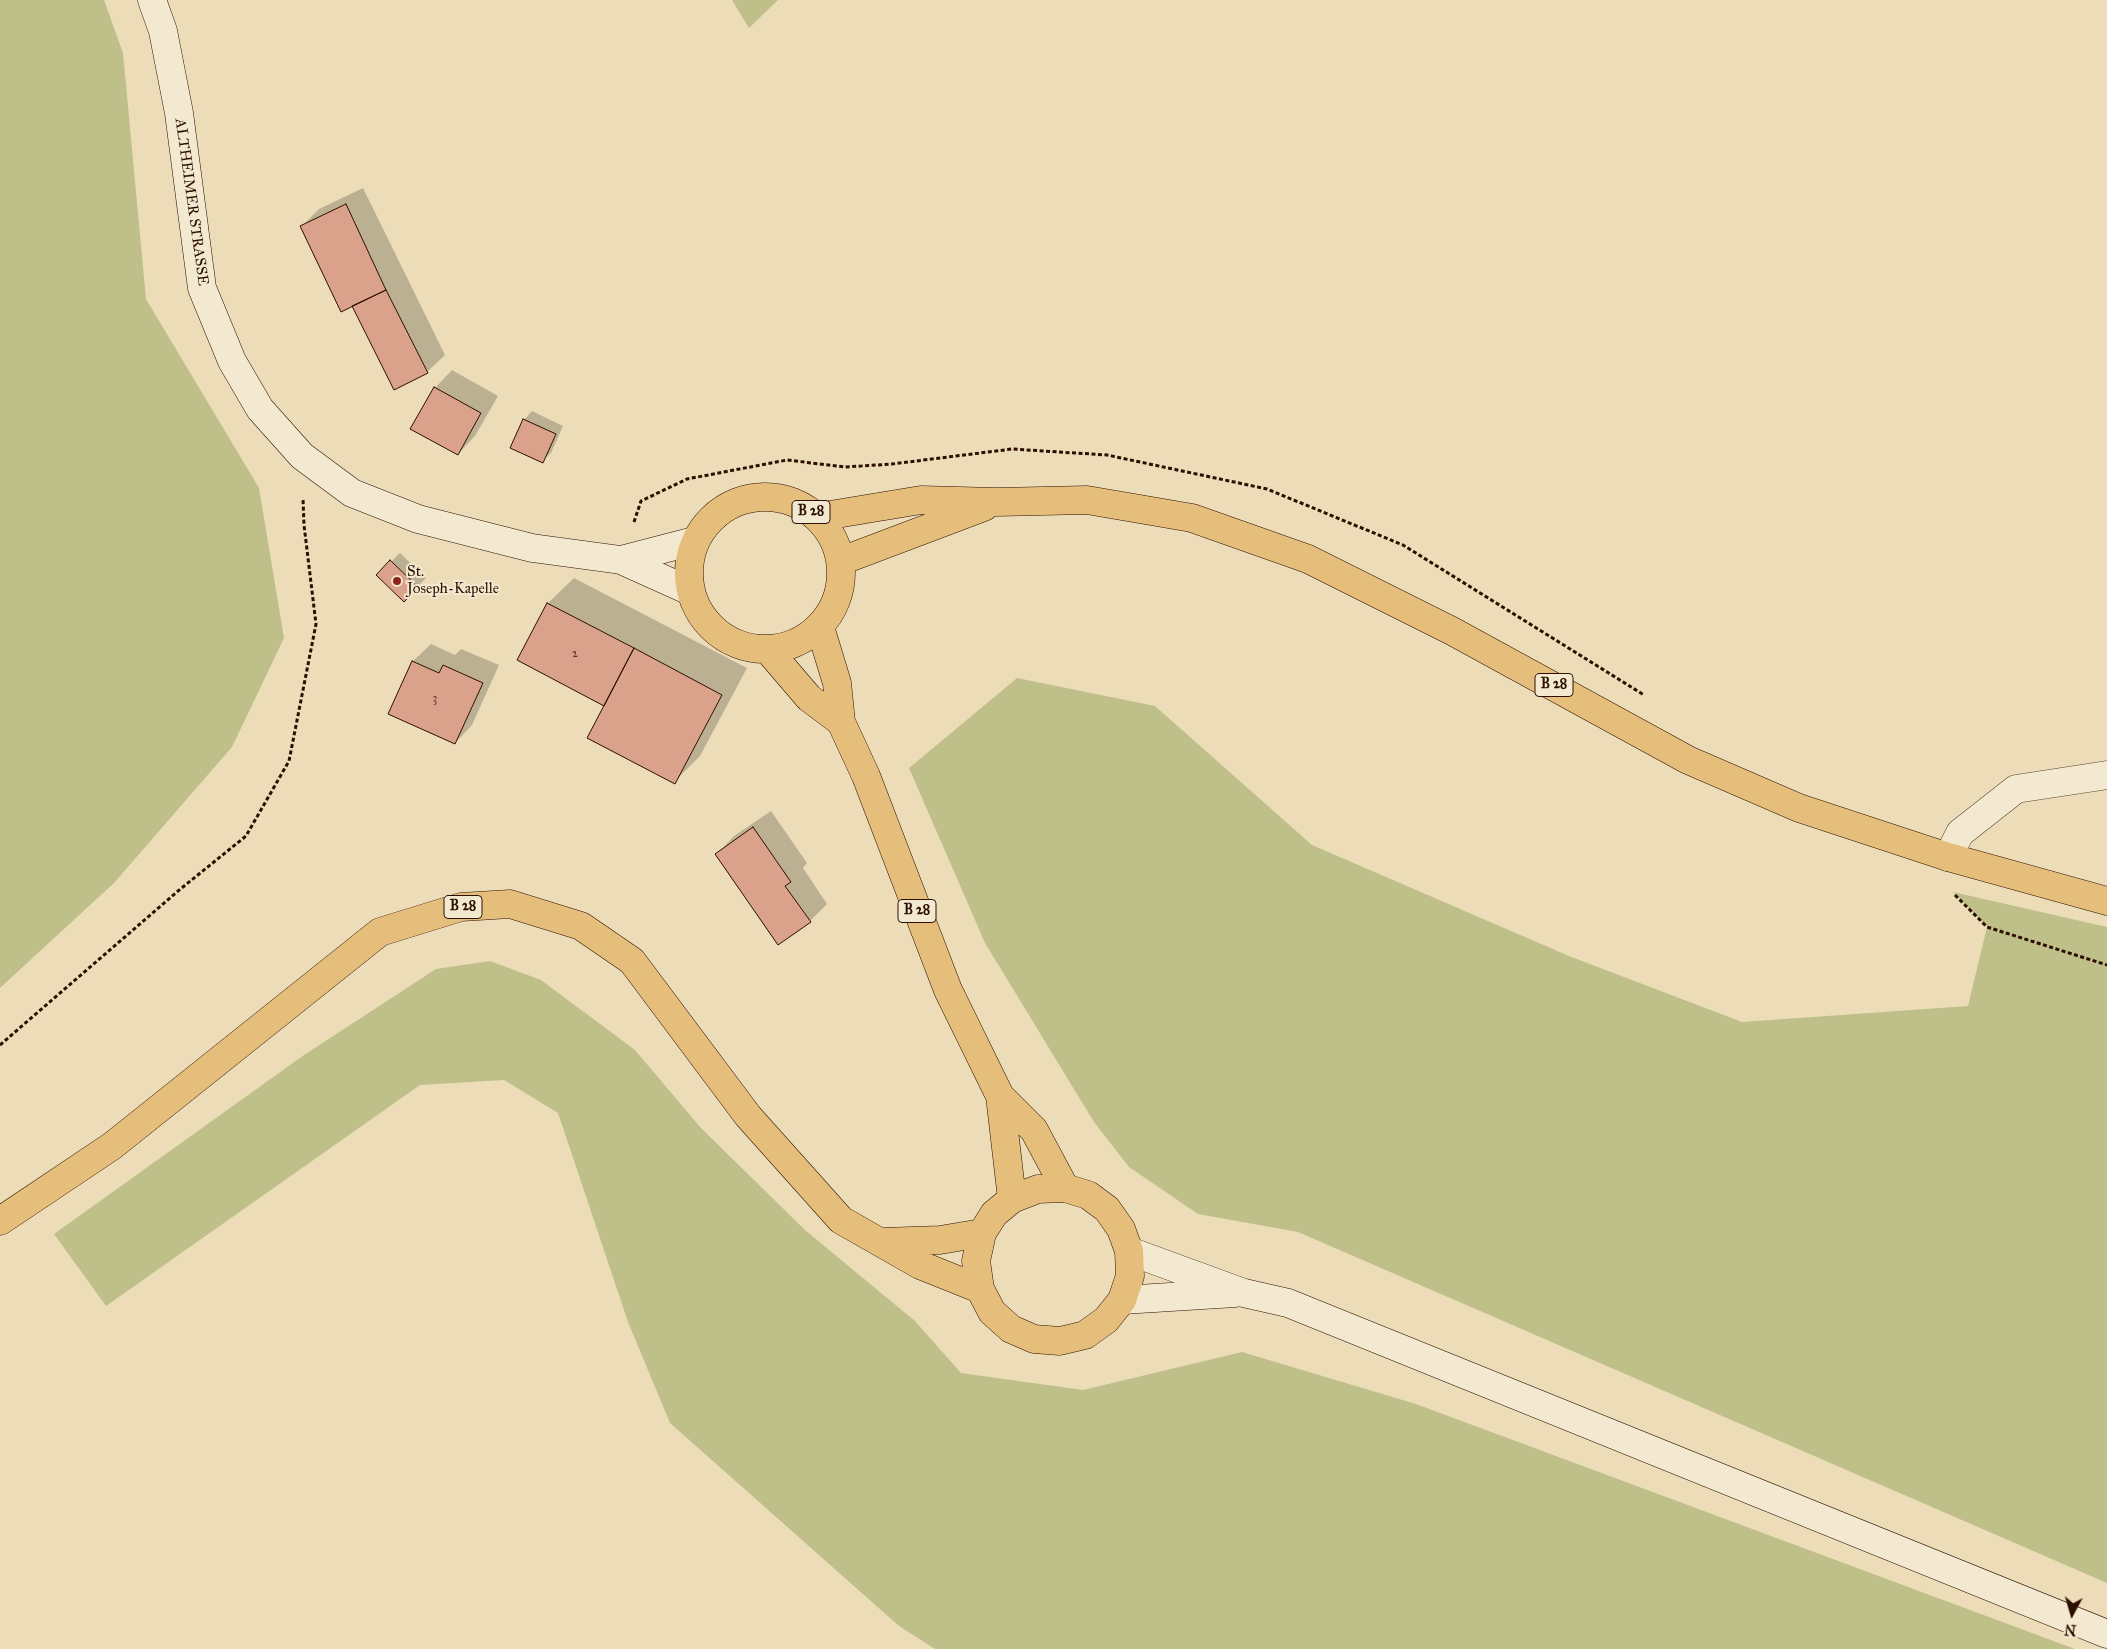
<!DOCTYPE html>
<html>
<head>
<meta charset="utf-8">
<style>
	body { margin:0 }
	#map { position:relative; width:2107px; height:1649px; overflow:hidden; background:#ecddb8; font-family:"IM FELL Great Primer",serif }
	canvas { display:block }
	.north { position:absolute; left:2047px; top:1589px; width:50px; height:50px; -webkit-text-stroke:4px #f3e9d1; paint-order:stroke; rotate:186deg; font-size:14px; font-weight:700; line-height:20px; text-align:center; color:#2c0f00 }
	.north::after { content:''; display:block; margin:auto; width:18px; height:22px; background:#2c0f00; clip-path:polygon(50% 0,100% 100%,50% 72%,0 100%) }
</style>
</head>
<body>
<div id="map">
<canvas width="2107" height="1649"></canvas>
<div class="north">N</div>
</div>
<script>
const g = document.querySelector('canvas').getContext('2d');
g.lineJoin = 'round';
function fillPath(path, color) { g.fillStyle = color; g.fill(path, 'evenodd'); }
const poly = rows => new Path2D(rows.map(r => 'M' + r).join(''));
function trace(path, color, width, dash) { g.strokeStyle = color; g.lineWidth = width; g.lineCap = dash ? 'butt' : 'round'; g.setLineDash(dash || []); g.stroke(path); }
function drawText(font, color, halo, rows, align = 'center') {
  g.font = font + ' "IM FELL Great Primer",serif'; g.lineWidth = 4; g.setLineDash([]); g.textBaseline = 'middle'; g.strokeStyle = halo; g.fillStyle = color; for (const [text, x, y, turn = 0] of rows) {
    g.save(); g.translate(x, y); g.rotate((+turn || 0) * Math.PI / 180); g.textAlign = isNaN(turn) ? turn : align; if (halo) g.strokeText(text, 0, 0); g.fillText(text, 0, 0); g.restore();
  }
}
const green = poly([
	[0,0,104,0,123,53,146,299,259,488,284,638,232,747,114,883,0,988],
	[732,0,778,0,749,28],
	[1017,678,1155,706,1312,845,1569,956,1742,1022,1968,1006,1987,927,1953,892,2107,927,2107,1583,1298,1232,1198,1214,1129,1167,1094,1122,985,943,909,768],
	[490,961,541,980,635,1050,701,1128,805,1230,915,1321,961,1373,1083,1390,1242,1352,1416,1404,2075,1649,935,1649,899,1626,670,1423,628,1322,558,1113,504,1080,420,1085,106,1306,54,1234,304,1055,436,969]
]);
const shadow = poly([
	[363,188,445,355,427,372,353,304,301,227,319,209],
	[452,370,498,396,475,436,458,454,435,388],
	[532,411,563,426,551,453,542,461,524,420],
	[400,553,426,578,404,600,378,575],
	[574,578,747,668,700,756,674,782,606,705,548,603],
	[431,644,455,655,461,649,499,665,472,725,455,743,390,714,413,661],
	[771,811,807,863,803,868,827,904,810,921,717,854,734,836]
]);
const building = poly([
	[346,204,386,290,341,312,300,226,346,204],
	[386,290,428,373,394,390,352,306,386,290],
	[434,387,481,413,458,455,410,429,434,387],
	[523,419,556,434,543,463,510,448,523,419],
	[390,560,418,587,404,602,376,575,390,560],
	[547,603,634,648,604,706,517,660,547,603],
	[634,648,722,695,675,784,587,738,634,648],
	[412,661,439,673,443,665,483,683,455,744,388,714,412,661],
	[753,827,791,882,785,886,811,922,778,945,715,854,753,827]
]);
const path = poly([
	[634,522,641,501,687,479,787,460,845,467,892,464,1012,449,1107,455,1267,489,1403,545,1644,695],
	[1955,895,1987,927,2107,965],
	[0,1045,178,891,246,836,289,761,316,624,304,525,303,499]
]);
const street = poly([
	[1948,857,1960,833,2016,789,2107,775]
]);
const secondary = poly([
	[152,0,163,31,179,113,202,288,232,361,260,409,302,456,352,493,418,519,532,548,621,560,690,591],
	[621,560,694,541],
	[1129,1251,1244,1293,1288,1303,2107,1634],
	[1122,1300,1235,1293]
]);
const primary = poly([
	'689 573a76 76 0 1 1 152 0a76 76 0 1 1-152 0Z',
	[818,517,921,500,997,502,1087,500,1192,518,1308,559,1452,631,1688,760,1799,808,1948,857,2107,901],
	[841,561,984,507],
	[820,627,837,683,841,722,866,776,948,990,1000,1096,1012,1199],
	[768,650,809,698,841,722],
	[1000,1096,1034,1130,1065,1188],
	[0,1221,112,1146,380,932,461,907,510,904,581,926,632,961,748,1116,841,1220,920,1265,980,1289,992,1312,1011,1329,1034,1339,1060,1341,1085,1335,1106,1320,1122,1300,1130,1276,1129,1251,1121,1229,1107,1209,1088,1195,1065,1188,1038,1189,1012,1199,994,1214,982,1233,976,1261,980,1289],
	[883,1242,940,1240,982,1233]
]);
const markers = [
	[397,581,5,"#8f2418"]
];
const numberNames = [
	["2",575,654],
	["3",435,699]
];
const shields = [
	[811,512,38],
	[1554,685,38],
	[463,907,38],
	[917,911,38]
];
const shieldNames = [
	["B 28",811,512],
	["B 28",1554,685],
	["B 28",463,907],
	["B 28",917,911]
];
const streetNames = [
	["ALTHEIMER STRASSE",191,202,82]
];
const poiNames = [
	["St.",407,572],
	["Joseph-Kapelle",407,589]
];
fillPath(green, '#bfbf8a');
fillPath(shadow, '#0003');
fillPath(building, '#daa18b');
trace(building, '#2c0f00', 1);
trace(street, '#5c422e', 29);
trace(secondary, '#2c0f00', 29);
trace(primary, '#2c0f00', 29);
trace(path, '#2c0f00', 3, [4, 2.5]);
trace(street, '#f3e9d1', 28);
trace(secondary, '#f3e9d1', 28);
trace(primary, '#e6be7c', 28);
for (const [x, y, r, color] of markers) { const dot = new Path2D(); dot.arc(x, y, r, 0, 2 * Math.PI); g.fillStyle = color; g.fill(dot); trace(dot, '#f3e9d1', 2); }
drawText('12px', '#583423', null, numberNames);
for (const [x, y, w] of shields) { const box = new Path2D(); box.roundRect(x - w / 2, y - 11.5, w, 23, 4); g.fillStyle = '#f3e9d1'; g.fill(box); trace(box, '#2c0f00', 1); }
drawText('bold 14px', '#2c0f00', null, shieldNames);
drawText('15px', '#2c0f00', '#f3e9d1', streetNames);
drawText('15px', '#2c0f00', '#f3e9d1', poiNames, 'left');
</script>
</body>
</html>
